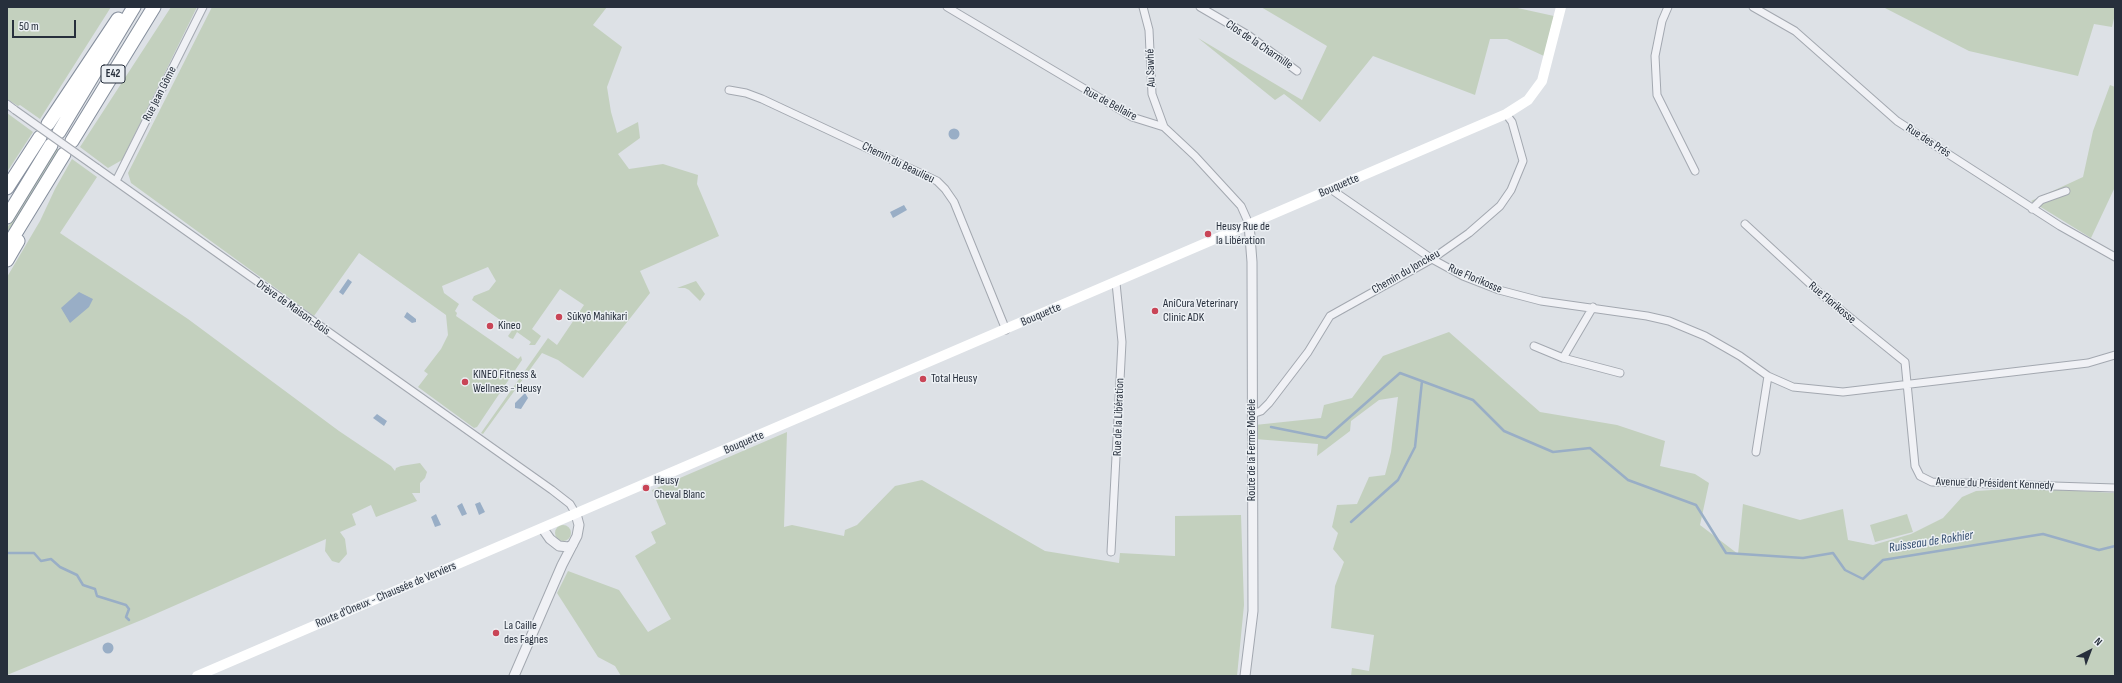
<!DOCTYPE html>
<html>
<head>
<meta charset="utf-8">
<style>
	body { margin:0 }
	#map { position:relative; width:2122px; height:683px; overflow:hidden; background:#dde1e6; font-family:"Sofia Sans Condensed",sans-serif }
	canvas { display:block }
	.frame { position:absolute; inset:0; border:8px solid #272f3c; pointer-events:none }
	.north { position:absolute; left:2070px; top:631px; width:40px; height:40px; -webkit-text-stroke:3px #ecf0f4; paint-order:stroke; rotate:42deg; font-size:11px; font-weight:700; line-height:16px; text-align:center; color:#272f3c }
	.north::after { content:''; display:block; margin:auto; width:14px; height:18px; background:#272f3c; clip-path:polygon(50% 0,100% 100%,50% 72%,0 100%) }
	.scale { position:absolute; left:12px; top:20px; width:64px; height:18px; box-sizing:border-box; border:2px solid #272f3c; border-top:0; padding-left:5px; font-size:12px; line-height:14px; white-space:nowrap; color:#272f3c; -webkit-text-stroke:3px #ecf0f4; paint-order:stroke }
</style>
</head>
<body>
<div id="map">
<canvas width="2122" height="683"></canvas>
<div class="frame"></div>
<div class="north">N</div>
<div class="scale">50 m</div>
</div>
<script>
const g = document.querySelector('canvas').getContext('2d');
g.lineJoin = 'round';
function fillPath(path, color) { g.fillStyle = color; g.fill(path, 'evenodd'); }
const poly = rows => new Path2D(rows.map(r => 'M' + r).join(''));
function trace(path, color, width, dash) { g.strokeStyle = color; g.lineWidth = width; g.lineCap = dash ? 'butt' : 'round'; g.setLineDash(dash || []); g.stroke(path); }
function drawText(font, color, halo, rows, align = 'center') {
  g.font = font + ' "Sofia Sans Condensed",sans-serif'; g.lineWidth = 3; g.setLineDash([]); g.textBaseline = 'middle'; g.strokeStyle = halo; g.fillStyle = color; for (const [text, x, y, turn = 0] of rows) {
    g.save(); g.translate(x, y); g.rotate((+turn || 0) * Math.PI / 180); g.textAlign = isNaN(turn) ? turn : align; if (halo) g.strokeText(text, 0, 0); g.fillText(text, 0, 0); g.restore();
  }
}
const green = poly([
	[7,7,111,7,40,119,20,105,18,106,7,99],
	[171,7,197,7,122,160,108,168,80,147],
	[212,7,607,7,593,25,622,47,607,87,611,112,617,133,638,122,640,138,618,154,629,169,663,164,698,175,697,184,719,236,640,271,650,293,583,378,558,360,542,353,483,434,481,433,548,338,557,345,584,305,560,289,532,329,541,336,535,345,529,345,531,342,517,332,513,339,510,338,508,336,513,329,472,300,474,296,489,290,496,281,488,267,442,286,444,293,459,304,455,311,457,313,456,316,518,359,521,356,522,360,477,427,474,428,418,387,428,374,424,371,441,349,448,335,446,315,359,253,314,316,131,183,128,173],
	[1261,7,1513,7,1554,16,1544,56,1507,39,1490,39,1475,95,1373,56,1320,122,1284,94,1275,100,1198,38,1302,100,1327,46],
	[1883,7,2115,7,2115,14,2112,27,2094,24,2078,76,1969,51],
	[2110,85,2115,87,2115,187,2091,238,2031,201,2083,177,2093,131],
	[7,113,33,132,7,172],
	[56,148,59,150,7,234,7,228],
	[72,159,97,177,60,233,188,319,339,431,391,466,395,471,396,468,401,466,420,463,427,472,425,478,420,483,420,493,412,493,417,501,376,517,371,505,352,514,356,525,340,532,345,539,347,554,339,563,332,561,325,551,326,539,144,619,7,675,7,277,40,221,55,189],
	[696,281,705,294,700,301,689,290,685,288,677,288],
	[1449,332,1540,412,1617,425,1665,441,1660,466,1695,474,1709,483,1700,525,1738,554,1743,504,1800,520,1843,509,1848,540,1873,545,1911,534,1943,518,1962,497,1976,491,2024,488,2115,493,2115,676,1351,676,1352,668,1369,671,1374,635,1331,628,1335,586,1344,562,1333,549,1338,533,1332,527,1337,505,1357,504,1369,477,1385,475,1391,452,1398,397,1379,400,1351,421,1350,431,1317,456,1318,444,1255,439,1255,425,1321,418,1324,405,1352,398,1383,356],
	[787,432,784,527,792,525,844,536,845,530,857,525,895,486,922,480,1045,551,1119,563,1120,553,1175,556,1175,516,1241,515,1244,605,1237,676,621,676,615,666,598,657,557,593,568,571,619,590,648,632,671,619,635,556,656,543,651,532,666,524,652,490],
	[1907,514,1913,532,1875,542,1870,525],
	'555 533a8 8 0 1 1 16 0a8 8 0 1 1-16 0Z'
]);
const water = poly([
	'948.5 134a5.5 5.5 0 1 1 11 0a5.5 5.5 0 1 1-11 0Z',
	[904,205,907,210,893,218,890,212],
	[348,279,352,282,343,295,339,292],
	[79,292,93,299,89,307,70,323,61,308],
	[407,312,416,319,416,322,412,323,404,317],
	[525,393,528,398,521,409,515,408,515,403],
	[377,414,387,421,384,426,373,418],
	[480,502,485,512,479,515,475,504],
	[462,503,467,514,462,516,457,506],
	[436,514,441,525,435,527,431,517],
	'102.5 648a5.5 5.5 0 1 1 11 0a5.5 5.5 0 1 1-11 0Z'
]);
const stream = poly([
	[1271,427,1326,438,1400,373,1473,400,1504,431,1553,452,1590,448,1628,480,1696,505,1726,553,1803,558,1833,553,1845,570,1863,579,1883,560,2043,534,2099,550,2115,546],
	[1351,522,1398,480,1415,447,1422,381],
	[7,553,34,553,41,561,51,559,60,567,77,575,83,585,95,589,97,596,126,605,129,609,126,617,129,620]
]);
const minor = poly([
	[947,7,1132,117,1164,127,1195,156,1241,206,1249,224],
	[1143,7,1149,30,1152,94,1164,127],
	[1200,7,1248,35,1297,71],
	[1668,7,1662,21,1655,56,1657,95,1695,171],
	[1753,7,1795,31,1897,121,2060,226,2115,257],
	[729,90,746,93,762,99,937,181,945,189,954,202,1006,330],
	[7,104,15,110],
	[97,168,552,490,570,504,576,514],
	[116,181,203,7],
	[1332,190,1432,259,1463,276,1499,290,1541,301,1647,316,1669,321,1705,336,1740,356,1768,376,1793,387,1843,392,2088,363,2115,355],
	[2032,209,2041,200,2066,191],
	[1745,224,1821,294,1905,362,1915,466,1920,476,1932,482,2115,488],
	[1534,346,1563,358,1620,373],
	[1563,358,1593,307],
	[1252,414,1261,411,1269,403,1308,352,1330,316,1432,259,1469,233,1500,206,1511,190,1523,161,1512,122,1506,114],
	[1756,452,1768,376],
	[1111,552,1122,342,1116,283]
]);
const tertiary = poly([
	[543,529,550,539,559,546,569,547,573,544],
	[514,676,562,565,577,536,579,525,576,514],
	[1245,676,1253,611,1252,262,1249,224]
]);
const secondary = poly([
	[197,676,1506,114,1528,100,1542,81,1561,7]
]);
const motorway = poly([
	[48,124,118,19],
	[59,132,134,7],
	[72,141,154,7],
	[7,188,40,137],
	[7,217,51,145],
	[7,247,64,154],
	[7,260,18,241]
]);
const minorBridge = poly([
	[15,110,97,168]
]);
const markers = [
	[1208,234,4,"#c94557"],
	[1155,311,4,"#c94557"],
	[559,317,4,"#c94557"],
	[490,326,4,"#c94557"],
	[923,379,4,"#c94557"],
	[465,382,4,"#c94557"],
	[646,488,4,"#c94557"],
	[496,633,4,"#c94557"]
];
const shields = [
	[113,74,24]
];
const shieldNames = [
	["E42",113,74]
];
const streetNames = [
	["Clos de la Charmille",1259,45,34],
	["Au Sawhé",1151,68,-92],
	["Rue Jean Gôme",160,94,-63],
	["Rue de Bellaire",1110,104,28],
	["Rue des Prés",1928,141,33],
	["Chemin du Beaulieu",898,163,26],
	["Bouquette",1339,186,-23],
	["Chemin du Jonckeu",1406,272,-30],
	["Rue Florikosse",1475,279,23],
	["Rue Florikosse",1832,303,40],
	["Drève de Maison-Bois",293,308,35],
	["Bouquette",1041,315,-23],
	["Rue de la Libération",1119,417,-88],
	["Bouquette",744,443,-23],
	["Route de la Ferme Modèle",1252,450,-90],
	["Avenue du Président Kennedy",1995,484,2],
	["Route d'Oneux - Chaussée de Verviers",386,595,-23]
];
const poiNames = [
	["Heusy Rue de",1216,227],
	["la Libération",1216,241],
	["AniCura Veterinary",1163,304],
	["Clinic ADK",1163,318],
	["Sūkyō Mahikari",567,317],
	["Kineo",498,326],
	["KINEO Fitness &",473,375],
	["Wellness - Heusy",473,389],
	["Total Heusy",931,379],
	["Heusy",654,481],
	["Cheval Blanc",654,495],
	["La Caille",504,626],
	["des Fagnes",504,640]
];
const waterNames = [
	["Ruisseau de Rokhier",1931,542,-9]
];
fillPath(green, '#c3d0be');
fillPath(water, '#99aec6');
trace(stream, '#99aec6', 2.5);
trace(minor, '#a3a8b0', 9);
trace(tertiary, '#a3a8b0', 11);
trace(motorway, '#858e9c', 15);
trace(minor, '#f0f1f5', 7);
trace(tertiary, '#f0f1f5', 9);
trace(secondary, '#fff', 10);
trace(motorway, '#fff', 13);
trace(minorBridge, '#a3a8b0', 9, []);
trace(minorBridge, '#f0f1f5', 7);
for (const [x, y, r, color] of markers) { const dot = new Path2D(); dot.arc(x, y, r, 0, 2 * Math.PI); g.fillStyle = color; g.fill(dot); trace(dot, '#ecf0f4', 1.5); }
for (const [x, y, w] of shields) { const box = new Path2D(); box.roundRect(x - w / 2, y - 9, w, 18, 3); g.fillStyle = '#ecf0f4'; g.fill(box); trace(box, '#272f3c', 1); }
drawText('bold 11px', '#272f3c', null, shieldNames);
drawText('12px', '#272f3c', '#ecf0f4', streetNames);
drawText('12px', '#272f3c', '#ecf0f4', poiNames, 'left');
drawText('italic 13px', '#334d6f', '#ecf0f4', waterNames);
</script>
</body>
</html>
